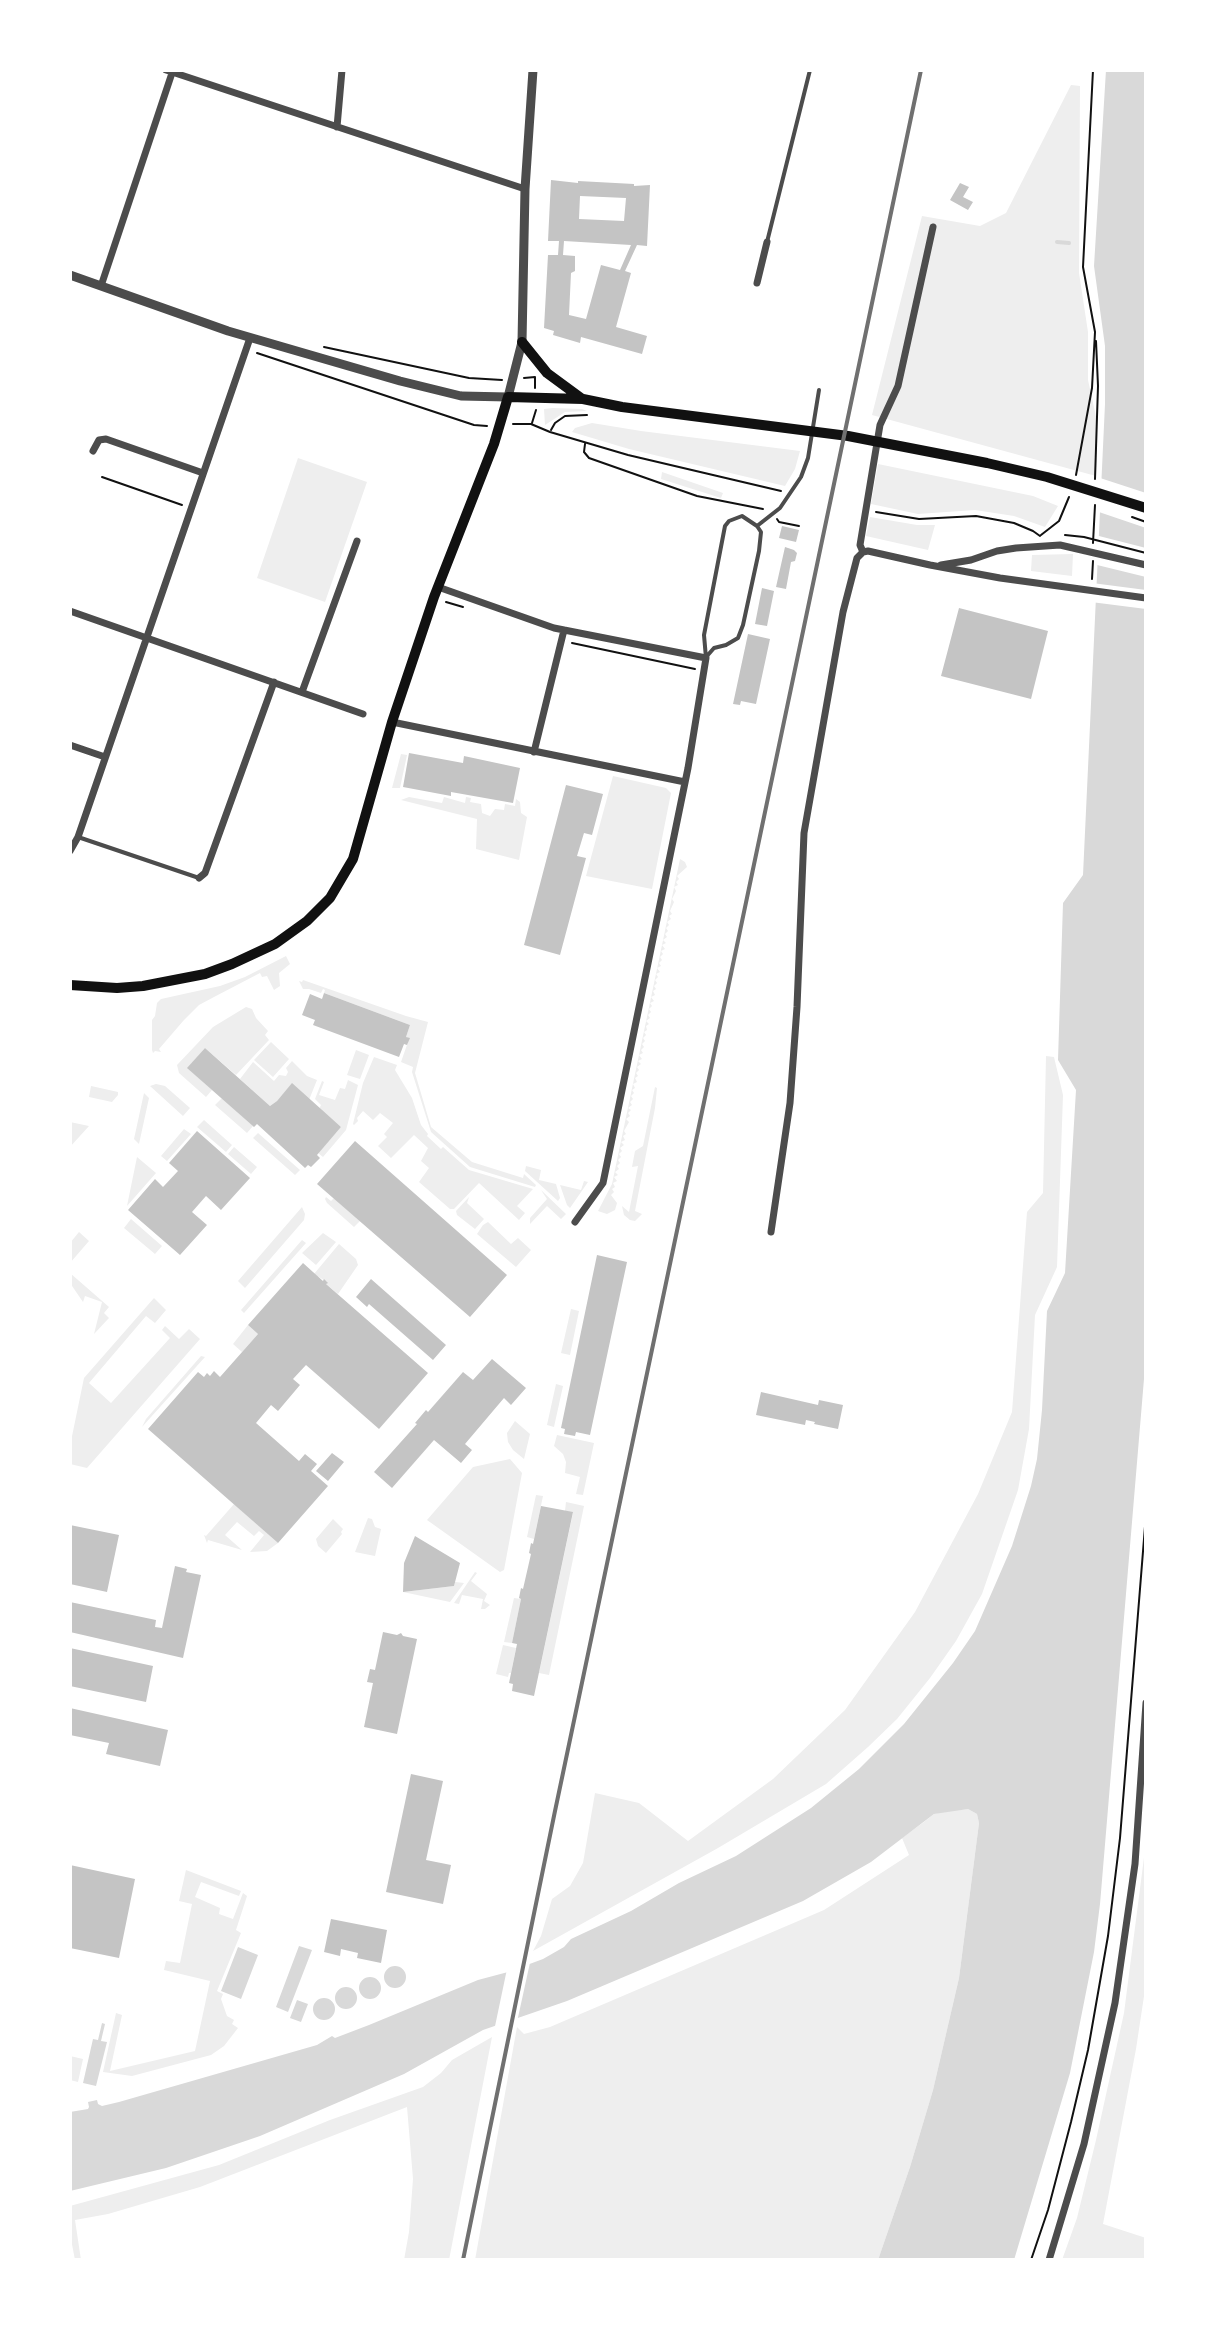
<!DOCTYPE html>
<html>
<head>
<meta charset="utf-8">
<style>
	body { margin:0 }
	#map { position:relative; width:1216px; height:2330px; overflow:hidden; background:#fff; font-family:"Sofia Sans Condensed",sans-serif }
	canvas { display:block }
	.frame { position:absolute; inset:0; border:72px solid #fff; pointer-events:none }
</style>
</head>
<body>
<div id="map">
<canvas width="1216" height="2330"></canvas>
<div class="frame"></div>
</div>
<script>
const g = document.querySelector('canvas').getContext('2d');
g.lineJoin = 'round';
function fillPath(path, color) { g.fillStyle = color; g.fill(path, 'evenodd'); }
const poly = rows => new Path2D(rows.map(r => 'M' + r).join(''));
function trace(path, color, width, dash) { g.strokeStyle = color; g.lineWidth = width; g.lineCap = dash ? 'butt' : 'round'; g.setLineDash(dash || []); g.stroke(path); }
const green = poly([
	[1071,85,1080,86,1079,273,1088,332,1088,380,1097,421,1096,476,872,415,922,216,980,226,1006,213],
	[553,408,582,409,587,411,565,412,545,425,544,409],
	[592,423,641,431,800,451,795,469,785,486,629,449,572,432,575,428],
	[298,458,367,482,325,602,257,578],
	[878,464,1033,496,1058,506,1045,527,1014,516,975,510,918,514,871,504],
	[662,472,723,493,721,498,661,479],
	[870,517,917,525,935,525,928,550,866,536],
	[1073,554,1072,576,1031,571,1032,555],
	[401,754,407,755,400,788,392,788],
	[613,776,666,788,671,793,652,889,586,876],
	[409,797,442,803,444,797,465,803,466,797,471,798,470,802,481,804,482,813,490,816,495,809,504,810,505,804,515,806,516,799,520,802,521,813,527,817,519,860,476,849,477,819,401,800],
	[680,859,685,862,687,867,677,876,679,879,676,882,678,885,674,887,676,891,672,899,674,902,670,911,672,914,669,916,671,919,667,922,669,925,666,928,668,931,665,934,667,937,663,940,666,943,662,945,665,949,661,951,663,954,660,957,662,960,659,963,661,966,657,968,660,972,656,974,658,977,655,980,657,983,654,986,656,989,653,991,655,995,651,997,654,1001,650,1003,652,1006,649,1009,651,1012,648,1015,650,1018,646,1021,649,1024,646,1026,647,1030,644,1032,646,1035,643,1038,645,1041,642,1044,644,1047,641,1050,643,1053,639,1055,642,1059,638,1061,641,1064,637,1067,639,1070,636,1073,638,1076,635,1078,637,1082,633,1084,635,1088,632,1090,634,1093,631,1096,633,1099,630,1102,632,1105,628,1108,631,1110,628,1113,630,1116,626,1119,629,1122,624,1131,626,1134,623,1136,625,1140,621,1142,624,1145,620,1148,622,1151,619,1154,621,1157,618,1160,620,1163,617,1166,619,1169,615,1172,618,1175,614,1177,617,1181,613,1183,615,1187,612,1189,614,1192,611,1195,617,1203,615,1210,607,1214,598,1211,612,1184],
	[286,956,290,964,279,973,280,986,274,990,267,976,262,977,260,973,214,997,199,1005,184,1020,159,1049,161,1052,155,1051,153,1053,152,1050,152,1020,155,1016,157,1003,161,999,220,986,245,977],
	[303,980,406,1016,428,1022,415,1073,431,1127,472,1162,523,1178,524,1174,536,1185,535,1187,470,1167,431,1132,412,1072,413,1067,401,1062,409,1039,406,1037,410,1025,324,993,325,990,323,989,321,993,309,989,303,989,299,981,302,982],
	[246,1007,252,1009,256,1018,268,1031,265,1035,269,1040,236,1075,205,1048,188,1068,212,1090,206,1097,179,1073,177,1065,213,1027],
	[271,1042,289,1059,273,1077,254,1060],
	[356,1050,369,1055,360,1079,347,1075],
	[1046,1056,1054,1057,1063,1095,1057,1267,1035,1315,1029,1429,1018,1490,982,1594,956,1641,930,1678,897,1719,868,1747,826,1784,718,1848,533,1951,541,1936,552,1899,570,1886,583,1863,595,1793,639,1803,688,1841,773,1779,845,1710,915,1612,978,1494,1012,1412,1027,1212,1043,1193],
	[374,1057,397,1065,395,1070,412,1098,421,1125,428,1134,427,1136,441,1149,443,1147,469,1170,533,1189,517,1206,525,1213,519,1220,479,1183,454,1209,450,1209,419,1182,429,1168,421,1161,428,1148,414,1135,391,1158,378,1146,387,1137,384,1134,393,1123,380,1113,373,1120,363,1111,357,1118,358,1121,354,1125,353,1124,363,1083],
	[292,1061,307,1076,317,1080,309,1100,292,1084,277,1101,270,1106,240,1079,253,1062,274,1081,279,1075,286,1076,288,1072,286,1068],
	[348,1080,358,1085,346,1130,323,1157,318,1153,341,1127,319,1109,321,1105,315,1099,322,1081,324,1082,319,1095,335,1100,340,1088,345,1089],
	[156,1084,165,1086,190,1108,183,1116,150,1086],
	[91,1086,118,1092,118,1095,112,1102,89,1097],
	[655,1087,657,1088,655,1108,635,1211,642,1214,635,1221,630,1220,624,1215,622,1206,629,1212,638,1166,632,1167,635,1151,643,1146],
	[144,1093,149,1098,139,1144,134,1139],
	[222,1098,253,1126,247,1133,215,1105],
	[204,1120,232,1145,226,1152,197,1127],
	[70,1122,89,1126,70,1147],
	[184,1129,191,1134,167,1161,161,1156],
	[258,1133,300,1170,295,1175,253,1138],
	[234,1147,257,1167,251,1174,228,1154],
	[137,1157,156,1173,127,1206],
	[526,1166,541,1170,539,1180,556,1184,560,1198,558,1201,525,1171],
	[584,1181,588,1182,570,1208,567,1205,560,1185,581,1190],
	[541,1190,566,1214,561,1219,547,1206,530,1224,530,1218,547,1199],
	[326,1197,331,1201,334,1198,360,1221,354,1227,327,1203,325,1199],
	[469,1197,467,1203,484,1219,475,1229,457,1215,456,1211],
	[302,1207,305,1214,304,1220,245,1288,238,1281],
	[131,1219,162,1246,155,1254,124,1228],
	[488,1222,511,1244,518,1238,531,1250,516,1267,477,1234,483,1225],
	[79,1232,89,1241,70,1263,70,1243],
	[323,1233,336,1242,316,1265,302,1253],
	[302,1240,306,1243,244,1313,241,1310],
	[339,1244,356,1259,358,1265,338,1294,326,1284,327,1282,314,1274],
	[70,1273,109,1307,104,1313,109,1318,94,1334,102,1302,85,1296,83,1302,70,1283],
	[154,1298,166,1310,155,1323,146,1316,89,1383,111,1403,170,1338,162,1330,165,1326,179,1339,189,1329,200,1339,87,1468,70,1464,70,1446,84,1378],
	[571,1309,579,1311,570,1355,561,1353],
	[248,1325,258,1334,242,1352,233,1344],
	[201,1356,205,1357,142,1427,146,1419],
	[556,1384,563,1386,554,1427,547,1425],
	[515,1421,530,1434,524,1459,513,1450,508,1442,507,1433],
	[557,1435,594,1443,583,1495,576,1494,580,1477,565,1473,566,1462,563,1454,554,1446],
	[510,1459,522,1473,504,1570,500,1572,427,1520,473,1467],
	[536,1495,543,1496,534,1539,527,1537],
	[566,1502,584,1506,549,1675,539,1673,573,1513,565,1511],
	[234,1504,278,1543,267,1551,250,1552,264,1535,259,1531,254,1536,237,1522,225,1535,242,1550,208,1540,207,1543,204,1535,206,1536],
	[368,1518,372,1519,375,1527,381,1529,375,1556,355,1552],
	[333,1519,343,1529,341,1532,342,1534,326,1553,318,1546,316,1539],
	[475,1572,477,1573,471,1581,487,1594,484,1601,490,1605,485,1609,481,1609,483,1599,462,1595,459,1604,454,1603],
	[455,1582,464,1583,450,1602,403,1592,454,1586],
	[514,1598,521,1599,512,1643,504,1642],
	[503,1645,516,1648,511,1673,509,1673,508,1677,496,1674],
	[968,1809,977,1814,979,1823,959,1978,933,2090,910,2167,878,2260,475,2260,517,2027,524,2034,550,2027,824,1910,909,1855,902,1838,924,1822,934,1814,946,1811],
	[1146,1842,1146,1983,1136,2049,1103,2224,1146,2238,1146,2260,1062,2260,1077,2218,1096,2140,1124,2013],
	[186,1870,241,1891,239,1896,201,1882,195,1897,220,1908,219,1914,233,1919,243,1893,247,1896,236,1930,241,1933,217,1991,223,1994,221,1999,227,2016,234,2020,232,2024,238,2028,224,2046,211,2055,132,2076,103,2072,116,2013,122,2015,110,2071,195,2051,210,1981,164,1970,166,1961,180,1963,192,1904,179,1901],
	[492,2037,449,2260,404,2260,409,2232,413,2179,407,2107,200,2187,108,2214,75,2220,81,2260,75,2260,70,2234,70,2206,219,2165,330,2120,423,2087,441,2073,452,2060],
	[70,2056,83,2059,78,2082,70,2080]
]);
const water = poly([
	[1106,70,1146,70,1146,1355,1100,1904,1094,1952,1070,2073,1014,2260,878,2260,910,2167,933,2090,959,1978,979,1823,977,1814,968,1809,934,1814,871,1862,803,1901,567,2001,483,2030,404,2074,260,2136,166,2168,70,2191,70,2112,88,2109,89,2107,88,2102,97,2100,98,2104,102,2106,119,2102,317,2045,332,2036,335,2038,369,2025,478,1980,508,1972,543,1959,564,1947,571,1939,631,1911,679,1883,736,1856,811,1808,859,1769,904,1724,953,1663,975,1631,1012,1546,1031,1486,1037,1459,1042,1410,1047,1311,1065,1273,1076,1090,1058,1060,1063,903,1083,875,1105,404,1105,346,1094,266],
	[299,1946,312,1950,288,2012,276,2007],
	[238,1947,258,1955,241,1999,221,1991],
	'384 1977a11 11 0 1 1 22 0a11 11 0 1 1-22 0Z',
	'359 1988a11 11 0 1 1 22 0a11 11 0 1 1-22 0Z',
	'335 1998a11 11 0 1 1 22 0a11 11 0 1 1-22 0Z',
	'313 2009a11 11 0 1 1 22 0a11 11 0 1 1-22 0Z',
	[297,2000,308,2004,301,2022,290,2018],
	[102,2023,105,2024,101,2041,107,2042,96,2086,83,2083,93,2039,98,2040]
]);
const pier = poly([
	[1097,477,1146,493,1146,528,1096,511],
	[1095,535,1146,548,1146,577,1093,564],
	[1092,583,1146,590,1146,609,1091,602],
	[531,1958,517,2022,494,2031,507,1969]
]);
const stream = poly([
	[1057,242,1069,243]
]);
const building = poly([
	[551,180,578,183,578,181,634,184,634,186,650,185,647,246,637,245,625,271,631,273,616,327,647,336,642,354,581,337,580,343,553,335,554,331,544,328,548,255,558,255,559,241,548,241],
	[580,196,626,198,624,221,579,219],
	[564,241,631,245,620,270,601,265,586,319,569,315,571,273,575,271,575,256,563,255],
	[960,183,969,187,963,197,973,202,968,210,950,200],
	[782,526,799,530,796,542,779,538],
	[785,547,794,550,797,553,795,561,791,562,786,589,776,587],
	[762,588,774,591,767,626,755,624],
	[959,608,1048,631,1031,699,941,676],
	[748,634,770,639,756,704,741,701,740,705,733,704],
	[409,753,463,763,464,756,520,768,513,803,451,792,451,796,403,787],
	[566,785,603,794,592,835,584,833,577,856,586,858,560,955,524,945],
	[324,993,410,1025,406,1037,410,1038,407,1045,404,1044,399,1057,313,1025,315,1020,302,1015,310,994,322,999],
	[205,1048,270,1106,277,1101,292,1083,341,1127,317,1155,320,1158,311,1167,308,1165,305,1168,257,1124,254,1127,187,1068],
	[197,1131,250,1178,221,1210,206,1196,192,1212,207,1225,180,1255,128,1210,155,1179,163,1187,178,1171,169,1163],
	[355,1141,507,1275,470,1317,317,1184],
	[597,1255,627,1262,590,1435,576,1432,575,1436,564,1434,565,1429,561,1428],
	[303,1263,323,1281,324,1279,328,1283,326,1284,428,1373,379,1429,306,1365,293,1379,300,1385,278,1411,271,1405,256,1423,299,1461,305,1454,317,1464,311,1471,328,1486,278,1543,148,1429,198,1372,204,1377,207,1373,210,1376,214,1371,220,1377,258,1334,248,1325],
	[371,1279,446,1345,433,1360,369,1304,367,1307,356,1297],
	[492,1359,526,1388,511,1405,504,1398,465,1444,472,1450,461,1463,434,1440,392,1488,374,1472,417,1424,415,1423,426,1410,428,1412,463,1372,473,1380],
	[761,1392,818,1405,819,1400,843,1405,838,1429,814,1424,815,1422,806,1420,805,1425,756,1415],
	[332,1453,344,1462,328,1481,316,1471],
	[541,1506,573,1512,534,1696,512,1691,513,1684,509,1683,517,1644,512,1643,521,1599,519,1598,521,1588,523,1589,531,1554,529,1553,531,1543,533,1544],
	[70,1525,119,1535,107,1592,70,1584],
	[415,1536,460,1563,454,1586,403,1592,404,1563],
	[175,1566,187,1569,186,1572,201,1575,183,1658,70,1632,70,1602,156,1620,155,1627,162,1628],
	[383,1632,397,1635,401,1633,403,1636,417,1639,397,1734,364,1727,373,1683,367,1682,370,1669,375,1670],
	[70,1648,153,1666,146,1702,70,1686],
	[70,1708,168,1730,160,1766,106,1754,109,1743,70,1735],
	[411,1774,443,1781,426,1860,451,1865,443,1904,386,1892],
	[70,1865,135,1879,119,1958,70,1948],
	[331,1919,387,1930,381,1963,357,1958,358,1953,341,1949,340,1956,324,1952]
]);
const path = poly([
	[324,347,469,378,502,380],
	[257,353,474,425,487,426],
	[524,378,535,377,535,388],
	[532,423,536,410],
	[513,424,531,424,550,432,628,455,781,491],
	[551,430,555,423,565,416,587,415],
	[585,444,584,452,589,458,697,496,763,509],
	[1076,475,1092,388,1095,332,1083,267,1093,70],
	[102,477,182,505],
	[1095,479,1098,386,1096,341],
	[876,512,919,519,976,516,1014,523,1033,531,1040,536],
	[1132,517,1146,522],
	[777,519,779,522,799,526],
	[1041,535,1059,521,1069,497],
	[1065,535,1084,537,1146,553],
	[1093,543,1095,505],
	[1092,579,1093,561],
	[446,602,463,607],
	[572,643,695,669],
	[1031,2260,1048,2210,1071,2122,1088,2050,1108,1936,1120,1838,1146,1514]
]);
const service = poly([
	[767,242,810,70],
	[757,526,780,508,801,477,808,458,819,390],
	[707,656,714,648,726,645,738,638,743,625,759,551,761,532,757,526],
	[706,658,704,635,725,526,729,521,742,516,757,526],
	[78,837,199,878]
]);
const minor = poly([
	[166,70,525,189],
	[337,127,342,70],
	[933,227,898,386,880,425,860,545,863,552,868,551,930,565,1000,578,1146,598],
	[757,283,767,242],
	[101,286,172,73],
	[93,451,99,440,106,439,203,473],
	[941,565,971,560,997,551,1016,548,1060,545,1146,565],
	[438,587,554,628,706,658,688,768,603,1183,575,1222],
	[70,611,363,714],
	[302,692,357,541],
	[392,722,685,782],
	[70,745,105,757],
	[534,752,564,630],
	[70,851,78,837,250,338],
	[199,878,205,873,274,682],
	[771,1232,790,1103,797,1007,804,833,843,612,857,558,863,552],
	[1049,2260,1084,2144,1115,2003,1135,1864,1146,1703]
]);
const tertiary = poly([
	[70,275,228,331,400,381,461,396,508,397,522,342,525,189,533,70]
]);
const secondary = poly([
	[522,342,547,373,581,398],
	[70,985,117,988,143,986,205,974,232,964,275,944,307,921,330,898,353,859,392,722,434,597,494,444,508,397,583,399,622,407,848,436,987,463,1047,477,1146,508]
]);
const rail = poly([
	[463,2260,555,1811,921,70]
]);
fillPath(green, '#eee');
fillPath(water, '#d9d9d9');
fillPath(pier, '#fff');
trace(stream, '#d9d9d9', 4);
fillPath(building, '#c4c4c4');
trace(path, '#111', 2);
trace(service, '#4c4c4c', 4);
trace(minor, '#4c4c4c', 7);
trace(tertiary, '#4c4c4c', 9);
trace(secondary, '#111', 10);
trace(rail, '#707070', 4);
</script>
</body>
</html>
